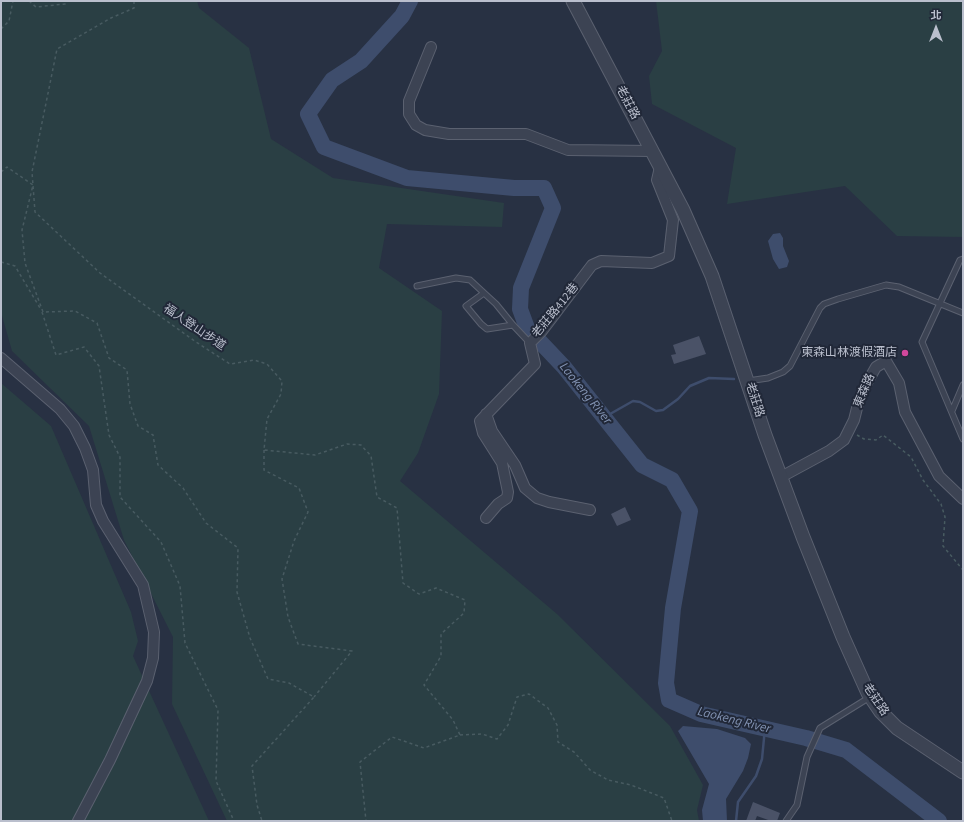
<!DOCTYPE html>
<html>
<head>
<meta charset="utf-8">
<style>
	body { margin:0 }
	#map { position:relative; width:964px; height:822px; overflow:hidden; background:#283143; font-family:"Source Sans 3","Noto Sans TC",sans-serif }
	canvas { display:block }
	.frame { position:absolute; inset:0; border:2px solid #babfcd; pointer-events:none }
	.north { position:absolute; left:916px; top:8px; width:40px; height:40px; -webkit-text-stroke:3px #212838; paint-order:stroke; rotate:0deg; font-size:11px; font-weight:700; line-height:16px; text-align:center; color:#babfcd }
	.north::after { content:''; display:block; margin:auto; width:14px; height:18px; background:#babfcd; clip-path:polygon(50% 0,100% 100%,50% 72%,0 100%) }
</style>
</head>
<body>
<div id="map">
<canvas width="964" height="822"></canvas>
<div class="frame"></div>
<div class="north">北</div>
</div>
<script>
const g = document.querySelector('canvas').getContext('2d');
g.lineJoin = 'round';
function fillPath(path, color) { g.fillStyle = color; g.fill(path, 'evenodd'); }
const poly = rows => new Path2D(rows.map(r => 'M' + r).join(''));
function trace(path, color, width, dash) { g.strokeStyle = color; g.lineWidth = width; g.lineCap = dash ? 'butt' : 'round'; g.setLineDash(dash || []); g.stroke(path); }
function drawText(font, color, halo, rows, align = 'center') {
  g.font = font + ' "Source Sans 3","Noto Sans TC",sans-serif'; g.lineWidth = 4; g.setLineDash([]); g.textBaseline = 'middle'; g.strokeStyle = halo; g.fillStyle = color; for (const [text, x, y, turn = 0] of rows) {
    g.save(); g.translate(x, y); g.rotate((+turn || 0) * Math.PI / 180); g.textAlign = isNaN(turn) ? turn : align; if (halo) g.strokeText(text, 0, 0); g.fillText(text, 0, 0); g.restore();
  }
}
const green = poly([
	[1,1,197,1,199,8,249,48,271,139,333,178,504,203,502,227,387,224,379,268,442,311,439,394,418,453,400,481,557,614,670,726,703,785,697,810,699,821,227,821,172,704,173,637,124,540,89,426,12,351,1,312],
	[656,1,963,1,963,237,897,236,845,186,727,204,736,148,652,104,649,76,662,51],
	[1,383,51,426,131,612,138,641,133,656,209,821,1,821]
]);
const water = poly([
	[780,233,783,238,783,246,789,261,787,267,779,269,773,259,768,241,773,234],
	[683,726,717,729,745,738,751,744,748,758,743,771,726,799,727,821,703,821,702,810,709,784,678,731]
]);
const stream = poly([
	[603,418,633,401,640,402,656,411,663,410,678,399,690,386,709,378,734,379],
	[736,821,738,802,756,776,762,759,765,728]
]);
const river = poly([
	[410,1,402,16,361,61,332,80,308,114,324,147,407,178,514,188,544,188,553,208,521,288,520,309,527,328,564,367,642,465,672,480,690,511,673,608,666,683,669,700,701,714,806,738,846,750,939,821]
]);
const building = poly([
	[699,336,706,354,674,364,671,355,676,354,673,345],
	[625,507,631,520,617,526,611,514],
	[753,802,780,813,777,821,771,821,757,816,755,821,746,821]
]);
const path = poly([
	[29,1,36,7,65,4,68,1],
	[134,1,134,8,111,18,57,49,32,172,35,212,100,273,196,342,230,364,254,360,267,364,282,381,281,394,267,419,264,450,315,455,347,444,361,445,371,456,377,497,397,508,403,583,419,594,436,588,465,600,464,613,441,634,441,656,424,685,453,720,460,735,424,748,392,737,360,762,366,821],
	[1,29,9,21,13,1],
	[1,172,7,167,33,185,22,230,25,263,43,312,75,311,97,323,109,358,127,370,130,404,138,426,153,435,158,465,183,488,206,523,238,548,237,592,250,638,268,679,289,683,314,697,252,766,257,805,262,821],
	[1,262,15,266,40,308],
	[42,312,56,355,84,347,99,366,109,435,120,457,120,497,161,542,180,586,185,643,218,710,216,781,234,821],
	[857,435,864,439,876,440,883,435,911,457,923,480,941,504,945,517,943,546,963,570],
	[264,450,264,470,299,488,308,512,294,541,282,579,288,617,298,644,352,651,314,697],
	[460,735,482,734,497,739,508,725,517,697,529,694,548,708,557,725,558,742,574,752,590,770,608,780,631,785,664,798,672,821]
]);
const service = poly([
	[963,259,960,260,922,342,963,439],
	[417,286,456,278,470,280,484,293,466,306,481,324,487,329,513,325,530,343],
	[484,293,496,304,513,325],
	[748,381,768,378,783,372,790,366,820,308,824,304,838,299,886,285,899,287,963,313],
	[952,411,963,385],
	[786,821,797,805,807,757,820,728,870,697]
]);
const minor = poly([
	[431,47,409,101,409,114,416,125,425,130,449,134,526,134,568,150,652,151],
	[1,358,60,409,74,426,85,448,93,470,96,505,103,521,143,585,154,632,153,658,147,681,110,760,78,821],
	[486,414,492,431,515,465,525,488,537,498,549,502,590,510],
	[781,477,829,451,844,440,854,420,859,400,868,381,876,367,886,361,899,383,905,412,939,476,963,499],
	[486,518,498,504,507,498,508,492,502,463,483,433,480,421,535,364,530,343,542,331,592,265,601,261,652,263,669,256,673,220,657,180,660,167]
]);
const tertiary = poly([
	[573,1,683,210,712,276,765,435,803,537,843,637,868,693,881,712,897,728,963,772]
]);
const markers = [
	[905,353,4,"#d1479c"]
];
const streetNames = [
	["老莊路",627,103,62],
	["老莊路412巷",556,311,-51],
	["福人登山步道",194,328,34],
	["東森路",865,391,-67],
	["老莊路",754,400,72],
	["老莊路",875,700,56]
];
const poiNames = [
	["東森山林渡假酒店",897,353]
];
const waterNames = [
	["Laokeng River",585,394,51],
	["Laokeng River",734,721,14]
];
fillPath(green, '#2a3f44');
fillPath(water, '#3e4d6c');
trace(stream, '#3e4d6c', 2.5);
trace(river, '#3e4d6c', 16);
fillPath(building, '#4a5267');
trace(service, '#5b6170', 7);
trace(minor, '#5b6170', 12);
trace(tertiary, '#5b6170', 15);
trace(path, '#485b61', 1.5, [3, 3]);
trace(service, '#3c4353', 5);
trace(minor, '#3c4353', 10);
trace(tertiary, '#3c4353', 13);
for (const [x, y, r, color] of markers) { const dot = new Path2D(); dot.arc(x, y, r, 0, 2 * Math.PI); g.fillStyle = color; g.fill(dot); trace(dot, '#212838', 1.5); }
drawText('12px', '#babfcd', '#212838', streetNames);
drawText('12px', '#babfcd', '#212838', poiNames, 'right');
drawText('italic 13px', '#8292b2', '#212838', waterNames);
</script>
</body>
</html>
